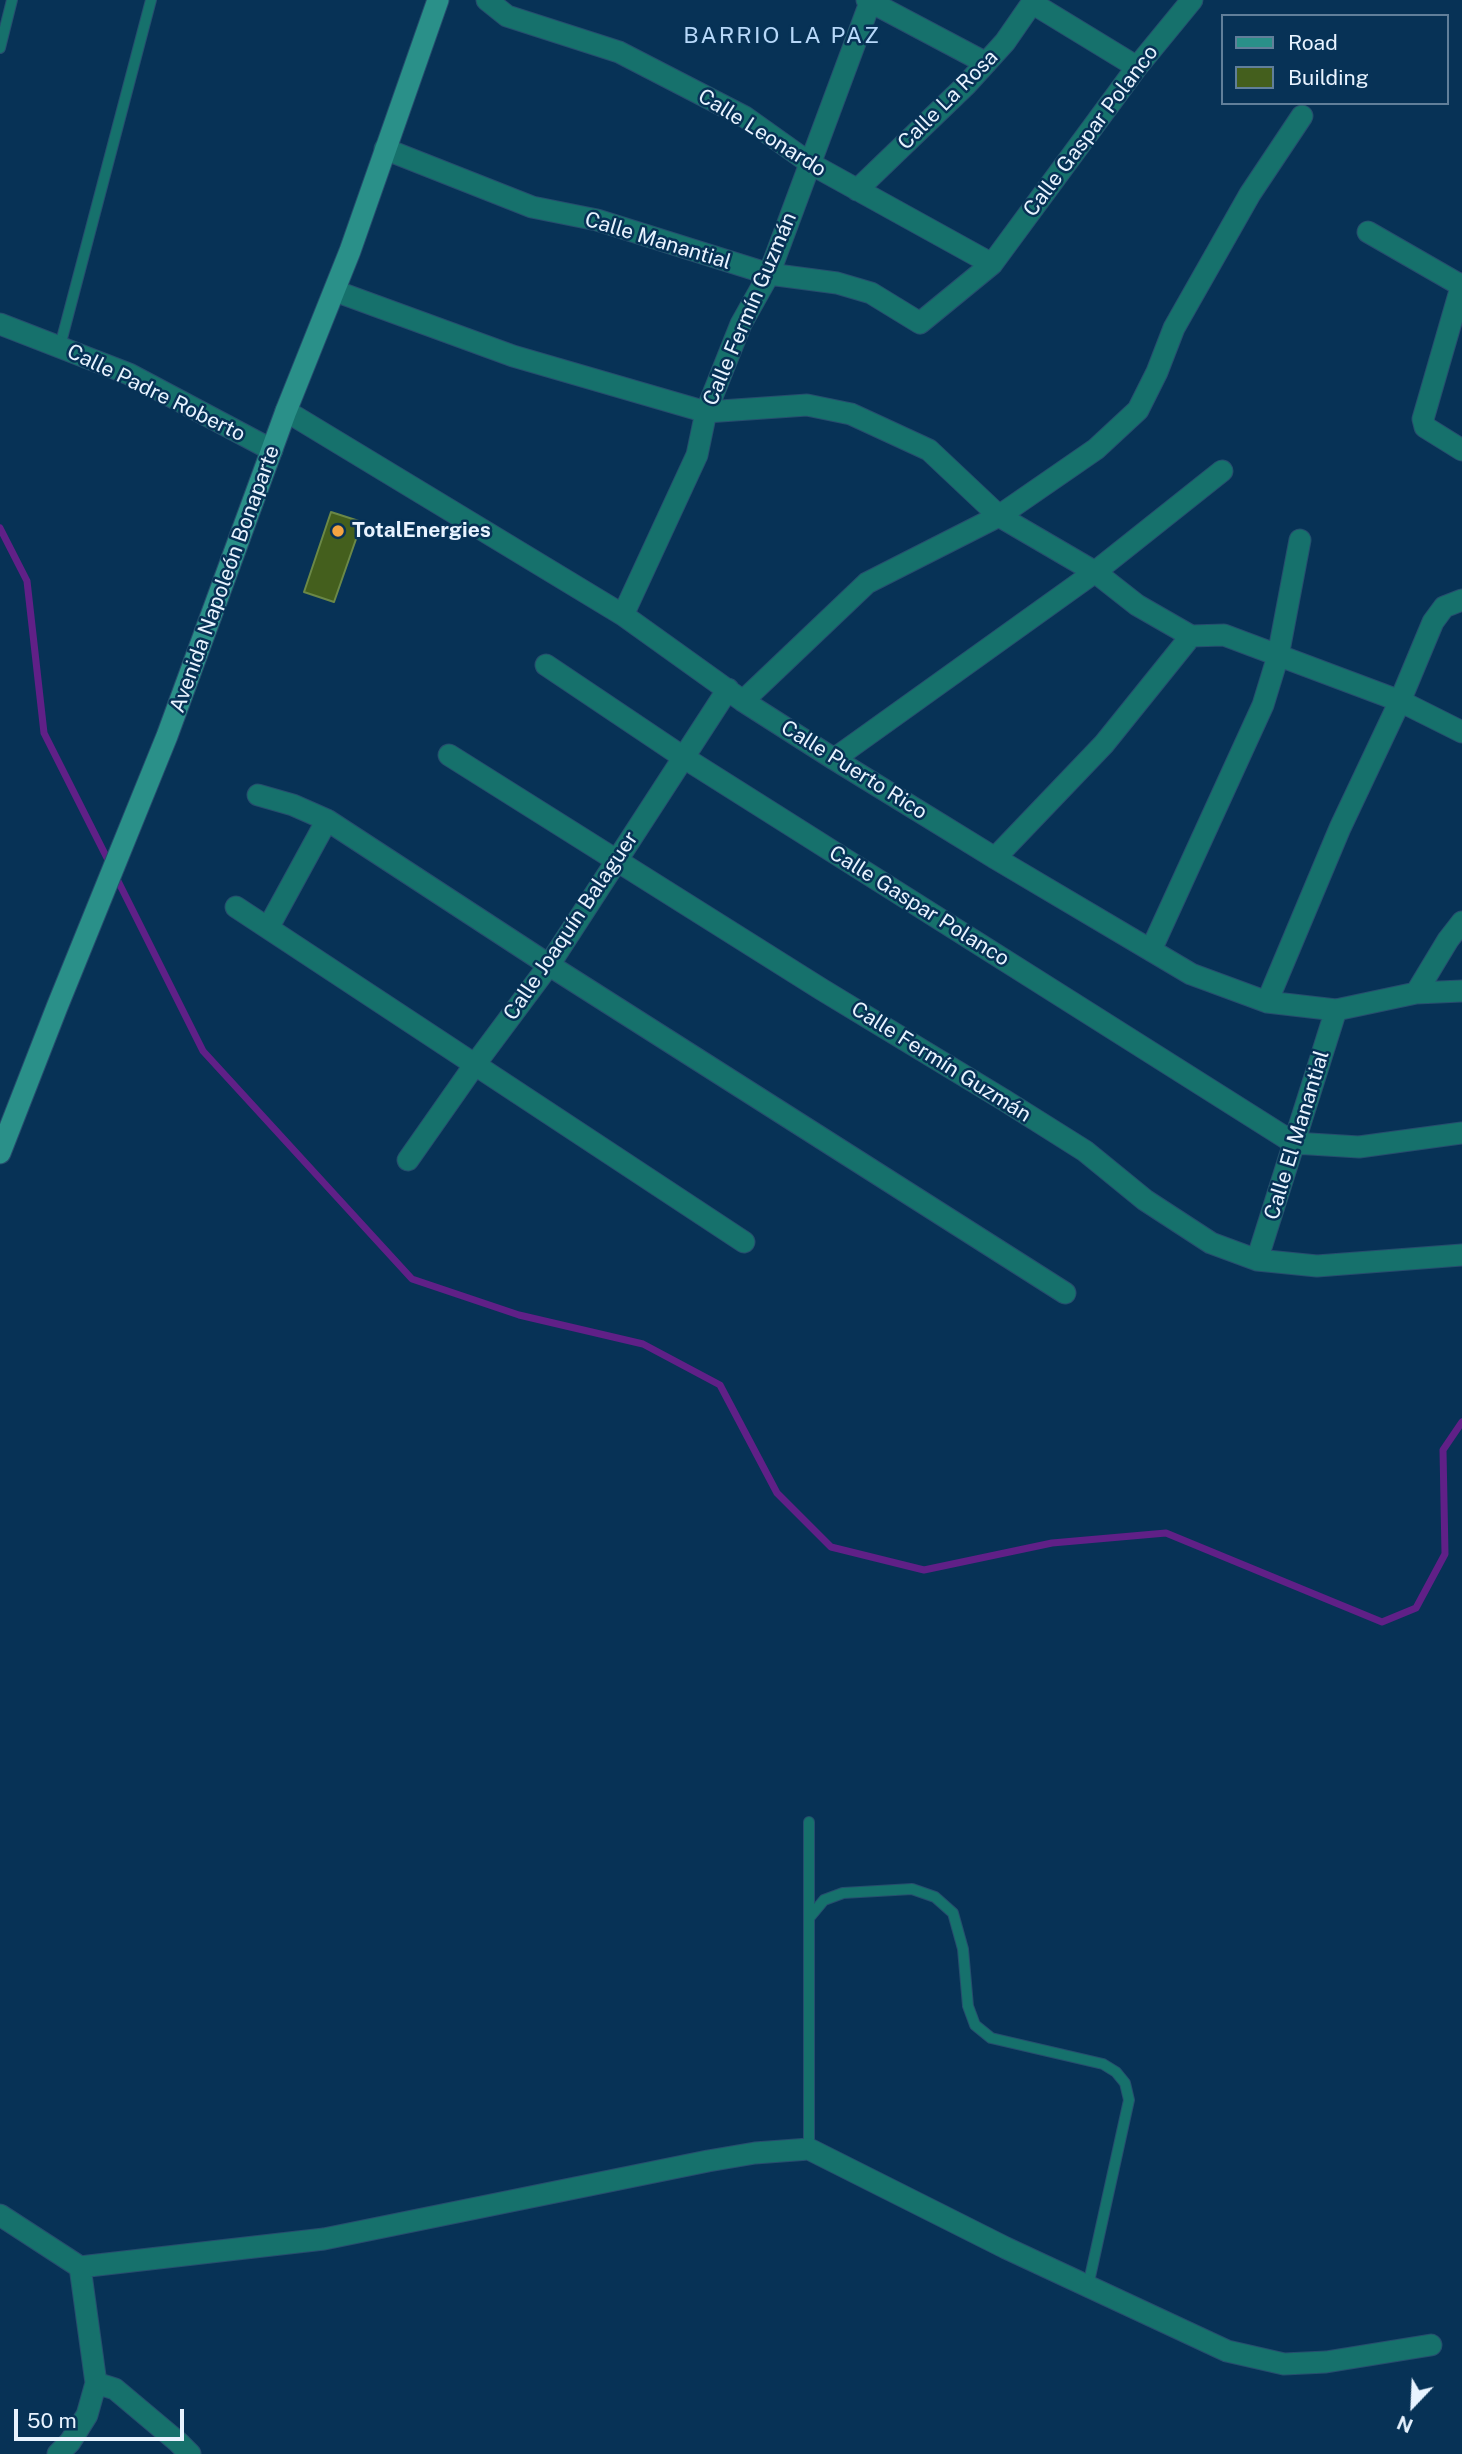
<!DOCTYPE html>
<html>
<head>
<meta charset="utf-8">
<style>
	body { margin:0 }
	#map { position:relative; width:1462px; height:2454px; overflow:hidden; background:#073256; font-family:"Public Sans",sans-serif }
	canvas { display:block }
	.legend { position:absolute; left:1221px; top:14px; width:228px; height:91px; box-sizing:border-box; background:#073256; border:2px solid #617f9a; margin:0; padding:9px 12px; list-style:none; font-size:21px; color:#e8f3ff }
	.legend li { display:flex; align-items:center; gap:14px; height:35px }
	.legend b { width:35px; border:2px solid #617f9a }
	.north { position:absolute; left:1378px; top:2370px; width:70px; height:70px; -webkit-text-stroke:5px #073256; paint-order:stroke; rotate:203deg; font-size:19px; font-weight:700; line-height:28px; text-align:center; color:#e8f3ff }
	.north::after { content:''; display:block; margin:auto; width:24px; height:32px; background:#e8f3ff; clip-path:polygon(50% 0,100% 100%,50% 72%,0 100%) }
	.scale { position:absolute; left:14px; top:2409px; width:170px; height:32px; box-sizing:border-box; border:4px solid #e8f3ff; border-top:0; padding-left:9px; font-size:21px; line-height:24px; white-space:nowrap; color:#e8f3ff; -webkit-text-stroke:5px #073256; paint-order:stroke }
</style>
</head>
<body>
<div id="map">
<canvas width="1462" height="2454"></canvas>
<ul class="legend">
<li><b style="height:9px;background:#2a9089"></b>Road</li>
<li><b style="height:19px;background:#445f1d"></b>Building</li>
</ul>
<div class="north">N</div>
<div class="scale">50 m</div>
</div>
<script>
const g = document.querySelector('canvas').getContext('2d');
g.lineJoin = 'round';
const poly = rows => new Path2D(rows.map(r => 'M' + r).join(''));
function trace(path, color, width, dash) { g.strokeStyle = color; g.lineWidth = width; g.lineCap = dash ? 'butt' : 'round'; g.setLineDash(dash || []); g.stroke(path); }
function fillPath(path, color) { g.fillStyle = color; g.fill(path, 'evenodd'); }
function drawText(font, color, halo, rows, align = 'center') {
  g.font = font + ' "Public Sans",sans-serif'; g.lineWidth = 5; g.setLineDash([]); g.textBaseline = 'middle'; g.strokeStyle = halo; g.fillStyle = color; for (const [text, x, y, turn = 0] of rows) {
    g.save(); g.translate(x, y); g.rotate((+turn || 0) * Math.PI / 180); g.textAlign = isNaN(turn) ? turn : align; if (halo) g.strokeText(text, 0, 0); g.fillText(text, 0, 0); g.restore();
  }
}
const stream = poly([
	[0,528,27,581,44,733,111,866],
	[116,877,203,1051,412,1279,519,1315,643,1344,720,1385,777,1493,831,1547,924,1570,1052,1543,1166,1533,1382,1622,1416,1608,1445,1554,1443,1450,1462,1422]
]);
const building = poly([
	[331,512,362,522,334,602,304,592,331,512]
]);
const lane = poly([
	[0,48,12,0],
	[60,346,151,0],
	[809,1918,824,1900,843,1893,912,1889,935,1897,953,1913,963,1949,968,2006,975,2025,991,2038,1103,2064,1116,2072,1125,2083,1129,2100,1088,2286],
	[809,2149,809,1822]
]);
const street = poly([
	[487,0,507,16,619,52,745,117,811,164,992,264],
	[867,0,986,63],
	[385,149,532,207,597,220,769,274,837,283,871,293,920,323,992,264,1137,67,1192,0],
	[857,190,966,85,1005,42,1032,3,1137,67],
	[1368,232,1462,286],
	[1462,284,1423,419,1425,427,1462,450],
	[335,291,513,356,706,412,807,405,851,414,929,450,999,516,1095,572,1137,605,1191,636,1224,635,1400,701,1462,732],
	[0,324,129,374,272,450],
	[286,411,623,615,743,701,834,759,995,858,1191,974,1267,1002,1336,1010,1416,993,1462,991],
	[623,615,697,455,706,412,741,324,769,274,871,0],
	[546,665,683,757,1294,1143,1359,1147,1462,1133],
	[743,701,867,583,999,516,1096,449,1138,410,1157,372,1174,328,1250,194,1302,116],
	[449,755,821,989,1004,1100,1085,1151,1145,1200,1211,1243,1257,1260,1317,1266,1462,1255],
	[834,759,1095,572,1222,471],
	[258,795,293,805,327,820,549,965,1065,1293],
	[995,858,1104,744,1191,636],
	[236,907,744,1242],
	[268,928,327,820],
	[1151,950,1263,705,1278,656,1300,540],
	[1416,993,1448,940,1462,922],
	[1267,1002,1340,828,1400,701,1433,622,1444,607,1462,600],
	[408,1160,476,1063,549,965,728,689],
	[1257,1260,1336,1010],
	[0,2215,80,2267,324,2239,708,2161,755,2153,809,2149,1006,2248,1227,2351,1284,2364,1326,2362,1431,2345],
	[96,2383,115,2389,178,2442,190,2454],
	[58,2454,70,2442,87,2415,96,2383,80,2267]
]);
const secondary = poly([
	[0,1153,57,1007,167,736,286,411,350,251,438,0]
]);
const markers = [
	[338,531,7,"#f3a442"]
];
const streetNames = [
	["Calle La Rosa",948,100,-45],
	["Calle Gaspar Polanco",1091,131,-53],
	["Calle Leonardo",762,133,32],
	["Calle Manantial",658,241,17],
	["Calle Fermín Guzmán",750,309,-67],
	["Calle Padre Roberto",156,393,26],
	["Avenida Napoleón Bonaparte",225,579,-70],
	["Calle Puerto Rico",854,770,32],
	["Calle Gaspar Polanco",919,906,32],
	["Calle Joaquín Balaguer",571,926,-56],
	["Calle Fermín Guzmán",941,1062,32],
	["Calle El Manantial",1297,1135,-73]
];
const poiNames = [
	["TotalEnergies",352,531]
];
const neighbourhoodNames = [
	["BARRIO LA PAZ",782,36]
];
trace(stream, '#602087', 7);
fillPath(building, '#445f1d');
trace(building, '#6b8847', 2);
trace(lane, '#264d6e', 12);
trace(street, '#264d6e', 23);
trace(secondary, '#264d6e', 23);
trace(lane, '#16716c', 10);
trace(street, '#16716c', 21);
trace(secondary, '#2a9089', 21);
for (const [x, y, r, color] of markers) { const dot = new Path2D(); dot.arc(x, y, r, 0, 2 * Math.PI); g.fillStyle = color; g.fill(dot); trace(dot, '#073256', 2.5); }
drawText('21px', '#e8f3ff', '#073256', streetNames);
drawText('bold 21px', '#e8f3ff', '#073256', poiNames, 'left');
g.letterSpacing = '2px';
drawText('23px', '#b7d8f9', '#073256', neighbourhoodNames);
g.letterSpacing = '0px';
</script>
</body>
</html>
